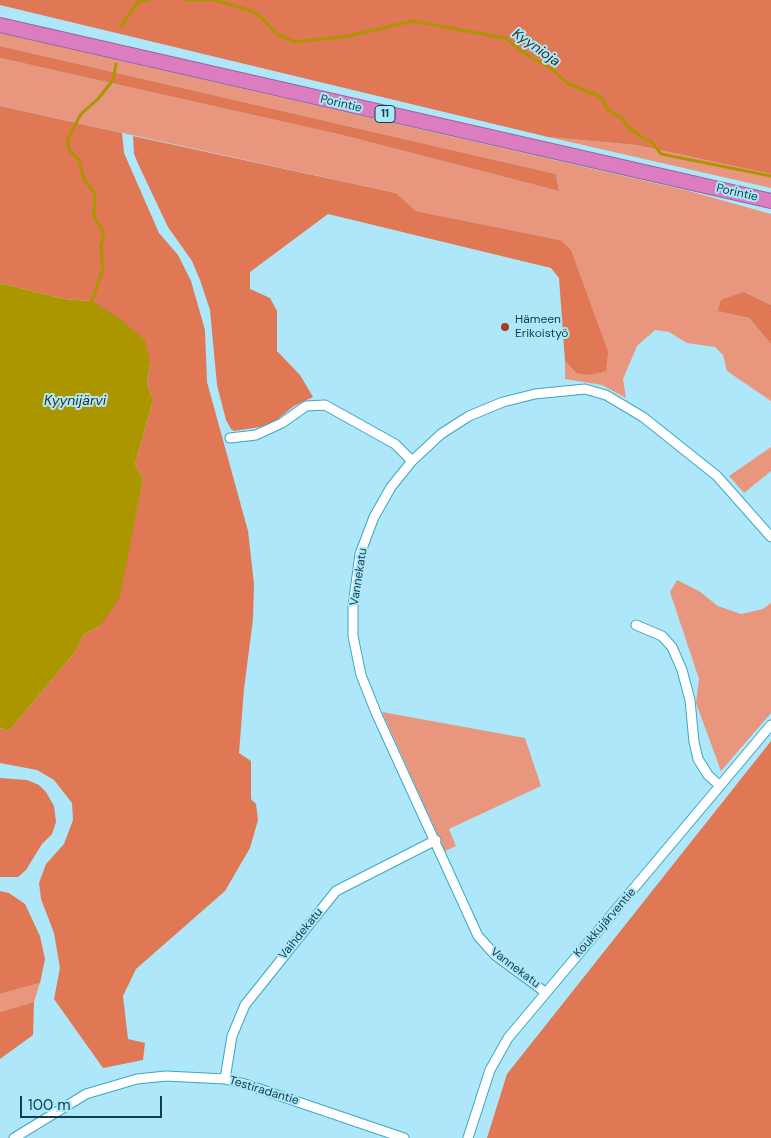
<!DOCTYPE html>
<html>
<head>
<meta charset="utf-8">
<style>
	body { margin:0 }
	#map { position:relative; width:771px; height:1138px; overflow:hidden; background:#aee7f9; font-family:"DM Sans",sans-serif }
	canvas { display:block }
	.scale { position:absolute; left:20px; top:1096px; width:142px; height:22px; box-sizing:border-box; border:2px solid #103e4a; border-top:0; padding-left:6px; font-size:15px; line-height:18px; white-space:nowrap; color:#103e4a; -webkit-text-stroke:4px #aee7f9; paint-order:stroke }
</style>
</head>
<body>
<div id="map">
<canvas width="771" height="1138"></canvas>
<div class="scale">100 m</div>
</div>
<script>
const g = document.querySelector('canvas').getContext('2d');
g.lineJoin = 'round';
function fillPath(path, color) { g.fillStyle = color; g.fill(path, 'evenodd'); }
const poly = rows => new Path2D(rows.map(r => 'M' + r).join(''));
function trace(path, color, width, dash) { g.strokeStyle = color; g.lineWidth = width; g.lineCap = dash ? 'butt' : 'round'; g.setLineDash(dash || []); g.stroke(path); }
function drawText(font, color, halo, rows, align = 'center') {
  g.font = font + ' "DM Sans",sans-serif'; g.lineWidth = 4; g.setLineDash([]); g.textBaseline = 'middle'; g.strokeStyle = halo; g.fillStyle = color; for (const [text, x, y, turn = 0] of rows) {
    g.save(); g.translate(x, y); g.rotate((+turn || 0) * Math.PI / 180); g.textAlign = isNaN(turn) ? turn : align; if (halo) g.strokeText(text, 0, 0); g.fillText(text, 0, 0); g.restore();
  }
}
const green = poly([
	[0,33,689,191,771,214,771,305,744,292,719,311,749,318,771,344,771,401,727,371,723,355,715,347,687,343,669,332,655,330,637,346,623,379,626,398,602,385,565,379,565,361,576,373,560,240,416,211,396,193,0,106,0,58,342,135,559,191,556,174,0,46],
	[548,137,636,145,771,174,771,188],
	[771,447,771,471,744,493,729,476],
	[677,580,699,591,718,606,741,614,763,609,771,603,771,713,721,771,696,703,699,679,670,592],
	[382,712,525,738,541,786,449,829,456,846,445,851],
	[40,983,34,1002,0,1012,0,994]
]);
const forest = poly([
	[0,0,771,0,771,174,636,145,548,137,0,5],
	[0,46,556,174,559,191,342,135,0,58],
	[0,106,122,133,124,153,159,233,178,255,191,281,205,330,207,382,248,531,254,584,253,619,244,689,239,753,251,761,251,799,256,804,258,820,250,848,225,891,136,969,123,996,128,1039,145,1043,143,1060,103,1068,54,999,60,968,54,933,41,899,39,883,46,864,64,844,73,820,72,803,54,780,37,770,0,763,0,728,9,731,76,651,83,635,101,625,135,518,143,479,135,464,153,400,147,384,150,363,92,301,64,299,0,283],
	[133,136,396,193,416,211,560,240,571,250,608,352,606,371,590,375,576,373,565,361,559,278,551,268,328,214,250,272,250,289,270,298,277,311,277,351,300,375,313,397,294,406,274,422,260,427,234,431,231,429,226,420,217,385,210,310,200,280,192,261,168,227,140,168,134,154],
	[744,292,771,305,771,344,749,318,718,311,721,300],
	[771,741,771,1138,487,1138,507,1074],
	[0,778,27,780,39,785,46,792,54,806,56,822,52,834,42,844,26,870,18,877,0,877],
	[0,891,9,893,25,904,40,936,45,959,40,983,0,994],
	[34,1002,33,1035,0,1059,0,1012]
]);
const water = poly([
	[0,283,64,299,92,301,120,319,145,340,150,363,147,384,153,400,135,464,143,479,120,597,101,625,83,635,76,651,9,731,0,728]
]);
const stream = poly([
	[184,0,211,0],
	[214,0,252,11,263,19,277,34,296,42,349,36,412,21,505,38,530,57,552,69,567,83,601,97,608,110,622,118,628,127,643,138,652,142,661,154,771,176],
	[121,26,139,1,149,0],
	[92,301,103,269,101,247,104,233,94,217,95,193,84,180,79,160,69,150,68,138,81,114,98,99,113,80,116,64]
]);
const minor = poly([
	[230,438,256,435,282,423,306,406,325,405,395,444,412,461],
	[636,625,662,636,672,647,682,670,690,700,694,742,698,759,708,775,720,786],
	[545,992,495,955,478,936,377,715,361,675,353,636,353,606,360,554,374,517,391,487,412,461,441,434,469,416,503,402,535,394,585,389,606,395,643,417,717,476,771,537],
	[225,1079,232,1036,245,1005,336,891,436,840],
	[14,1138,86,1094,137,1079,166,1076,225,1079,245,1084,404,1138],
	[468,1138,490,1070,508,1038,771,725]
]);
const highway = poly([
	[0,25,771,201]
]);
const markers = [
	[505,327,5,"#a43d19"]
];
const shields = [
	[385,114,20]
];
const shieldNames = [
	["11",385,114]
];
const streetNames = [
	["Porintie",341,104,13],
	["Porintie",737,193,13],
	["Vannekatu",359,577,-81],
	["Koukkujärventie",605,923,-49],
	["Vaihdekatu",301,934,-51],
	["Vannekatu",515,968,37],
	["Testiradantie",264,1091,17]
];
const poiNames = [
	["Hämeen",515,320],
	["Erikoistyö",515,334]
];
const waterNames = [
	["Kyynioja",536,48,35],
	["Kyynijärvi",75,401]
];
fillPath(green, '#e8977e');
fillPath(forest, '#e07755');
fillPath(water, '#ac9600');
trace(stream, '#ac9600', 3);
trace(minor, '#3aa7c3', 11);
trace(highway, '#956697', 16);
trace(minor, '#fff', 9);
trace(highway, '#dc7cc1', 14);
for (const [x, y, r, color] of markers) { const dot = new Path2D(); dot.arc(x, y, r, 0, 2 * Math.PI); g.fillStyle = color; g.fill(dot); trace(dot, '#aee7f9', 2); }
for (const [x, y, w] of shields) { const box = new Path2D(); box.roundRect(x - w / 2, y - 8.5, w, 17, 4); g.fillStyle = '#aee7f9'; g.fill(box); trace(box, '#103e4a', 1); }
drawText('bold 11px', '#103e4a', null, shieldNames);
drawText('12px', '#103e4a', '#aee7f9', streetNames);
drawText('12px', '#103e4a', '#aee7f9', poiNames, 'left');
drawText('italic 14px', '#34301c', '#aee7f9', waterNames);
</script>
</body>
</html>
